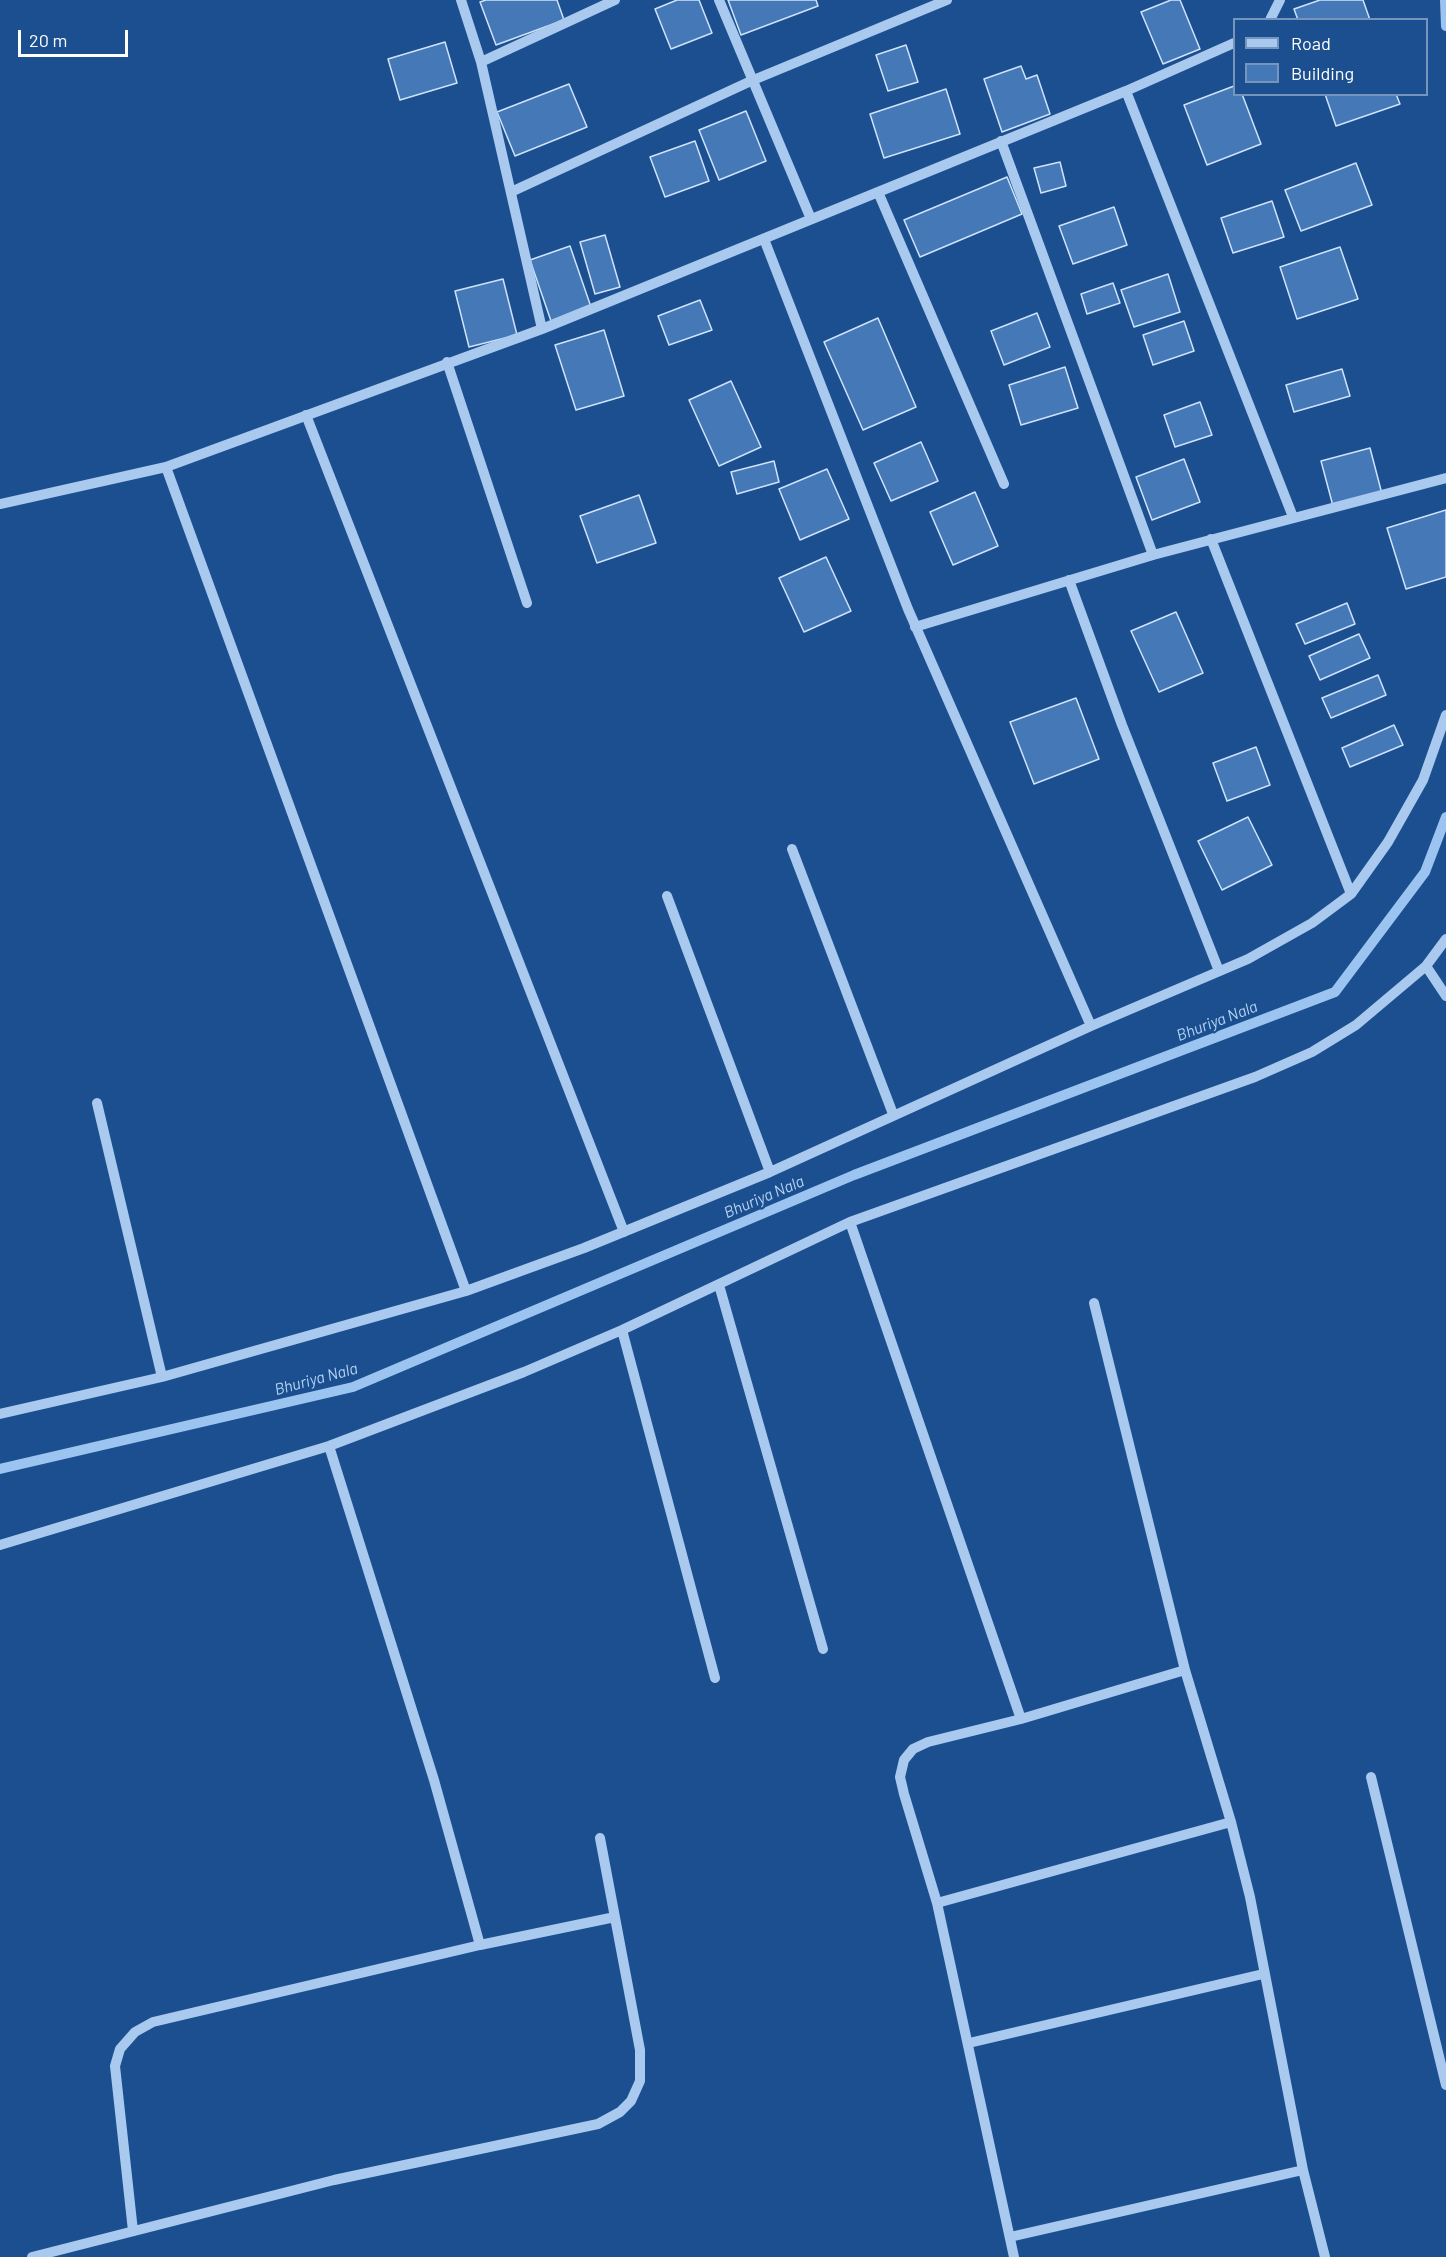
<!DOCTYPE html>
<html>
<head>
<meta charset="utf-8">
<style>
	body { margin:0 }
	#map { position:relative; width:1446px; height:2257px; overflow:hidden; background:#1b4f8f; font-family:Barlow,sans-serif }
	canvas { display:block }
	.legend { position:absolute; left:1233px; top:18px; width:195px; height:78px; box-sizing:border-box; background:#1b4f8f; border:2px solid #7695bc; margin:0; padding:8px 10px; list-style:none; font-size:18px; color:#fff }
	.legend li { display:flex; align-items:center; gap:12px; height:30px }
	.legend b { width:30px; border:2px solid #7695bc }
	.scale { position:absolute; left:18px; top:30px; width:110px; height:27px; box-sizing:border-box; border:3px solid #fff; border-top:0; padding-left:8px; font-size:18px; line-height:21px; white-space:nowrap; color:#fff; -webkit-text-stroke:4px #1b4f8f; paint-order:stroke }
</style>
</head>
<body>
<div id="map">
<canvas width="1446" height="2257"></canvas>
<ul class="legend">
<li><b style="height:8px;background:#a9c9ee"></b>Road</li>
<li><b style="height:16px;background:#4478b7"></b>Building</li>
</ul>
<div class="scale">20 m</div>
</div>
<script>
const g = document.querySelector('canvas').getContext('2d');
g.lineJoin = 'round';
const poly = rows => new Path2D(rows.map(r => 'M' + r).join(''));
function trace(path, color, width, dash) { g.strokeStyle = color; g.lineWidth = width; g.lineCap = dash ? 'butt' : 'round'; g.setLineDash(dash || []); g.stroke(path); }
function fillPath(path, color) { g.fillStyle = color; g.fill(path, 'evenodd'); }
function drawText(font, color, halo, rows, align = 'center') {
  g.font = font + ' Barlow,sans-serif'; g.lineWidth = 4.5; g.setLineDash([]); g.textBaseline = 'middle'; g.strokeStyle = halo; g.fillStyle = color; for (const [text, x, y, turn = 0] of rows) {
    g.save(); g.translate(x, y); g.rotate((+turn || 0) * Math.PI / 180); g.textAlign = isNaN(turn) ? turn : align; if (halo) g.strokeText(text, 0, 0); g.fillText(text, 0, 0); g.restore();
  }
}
const stream = poly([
	[1445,0,1446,26],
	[0,1469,353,1387,854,1175,1335,992,1425,872,1446,817]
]);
const building = poly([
	[486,0,557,0,564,20,496,45,480,2,486,0],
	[677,0,699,0,712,33,671,49,655,9,677,0],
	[728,0,816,0,818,6,741,35,728,0],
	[1171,0,1180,0,1200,49,1163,64,1141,12,1171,0],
	[1320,0,1363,0,1370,20,1298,20,1294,9,1320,0],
	[445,42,457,83,400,100,388,59,445,42],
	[906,45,918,82,888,91,876,55,906,45],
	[1021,66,1026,79,1037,75,1050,114,1002,132,984,79,1021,66],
	[569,84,587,127,515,156,497,112,569,84],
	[1234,86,1234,94,1242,94,1261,144,1207,165,1184,105,1234,86],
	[946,89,960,134,884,158,870,114,946,89],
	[1325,94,1396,94,1400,104,1336,126,1325,94],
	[746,111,766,161,719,180,699,130,746,111],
	[695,141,709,181,665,197,650,157,695,141],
	[1060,162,1066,186,1041,193,1034,168,1060,162],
	[1356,163,1372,205,1301,231,1285,190,1356,163],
	[1007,177,1022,214,920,257,904,220,1007,177],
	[1272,201,1284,237,1233,253,1221,218,1272,201],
	[1114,207,1127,245,1073,264,1059,226,1114,207],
	[605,235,620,287,595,294,580,242,605,235],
	[570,246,591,307,551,321,530,260,570,246],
	[1340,247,1358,299,1297,319,1280,267,1340,247],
	[1168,274,1180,312,1134,327,1121,290,1168,274],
	[503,279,517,335,469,347,455,291,503,279],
	[1113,283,1120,303,1087,314,1081,294,1113,283],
	[700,300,712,330,669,345,658,316,700,300],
	[1037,313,1050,347,1004,365,991,331,1037,313],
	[878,318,916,407,863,430,824,342,878,318],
	[1184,321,1194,351,1153,365,1143,335,1184,321],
	[604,330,624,396,576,410,555,345,604,330],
	[1065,367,1078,408,1021,425,1009,385,1065,367],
	[1342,369,1350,396,1294,412,1286,385,1342,369],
	[731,381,761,447,719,466,689,400,731,381],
	[1200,402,1212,435,1175,447,1164,415,1200,402],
	[921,442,938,481,891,501,874,463,921,442],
	[1370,448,1382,494,1333,506,1321,461,1370,448],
	[1184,459,1200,502,1152,520,1136,477,1184,459],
	[774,461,779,482,737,494,731,472,774,461],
	[827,469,849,519,800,540,779,489,827,469],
	[975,492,998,546,953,565,930,512,975,492],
	[639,495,656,543,597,563,580,516,639,495],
	[1446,510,1446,577,1406,589,1387,528,1446,510],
	[826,557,851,611,804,632,779,578,826,557],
	[1347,603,1355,624,1305,644,1296,624,1347,603],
	[1176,612,1203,673,1159,692,1131,631,1176,612],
	[1359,634,1370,658,1320,680,1309,656,1359,634],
	[1378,675,1386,695,1331,718,1322,698,1378,675],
	[1076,698,1099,759,1034,784,1010,722,1076,698],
	[1394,725,1403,745,1350,767,1342,748,1394,725],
	[1256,747,1270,785,1227,801,1213,763,1256,747],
	[1248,817,1272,865,1222,890,1198,841,1248,817]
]);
const minor = poly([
	[461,0,481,62,542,329],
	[719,0,811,219],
	[1270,20,1280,0],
	[481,62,615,0],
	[1126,91,1293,517],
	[1001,141,1153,555],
	[511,192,751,81,947,0],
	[878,192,1004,484],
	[764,239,908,609,1091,1026],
	[447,362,527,603],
	[306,415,624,1232],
	[166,467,466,1291],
	[0,504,166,467,542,329,1126,91,1234,43],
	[1211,539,1351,894],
	[1069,580,1122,725,1219,971],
	[915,627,1153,555,1446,478],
	[792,849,893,1114],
	[667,896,770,1172],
	[1426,966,1446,996],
	[97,1103,162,1377],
	[850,1222,1021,1719],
	[719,1285,823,1649],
	[1094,1303,1185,1670,1231,1822,1250,1897,1303,2170,1325,2257],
	[622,1330,715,1678],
	[0,1414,162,1377,466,1291,584,1248,770,1172,1091,1026,1248,959,1312,923,1351,894,1388,842,1423,780,1446,715],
	[329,1446,434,1780,480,1945],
	[0,1545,329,1446,524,1372,622,1330,850,1222,1255,1077,1312,1052,1356,1025,1426,966,1446,939],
	[1371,1777,1446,2085],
	[937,1903,1231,1822],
	[969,2043,1263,1974],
	[133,2231,115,2066,120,2049,135,2032,153,2022,480,1945,615,1917],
	[1010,2237,1303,2170],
	[32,2257,334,2180,598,2124,620,2112,631,2101,640,2081,640,2050,600,1838],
	[1014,2257,937,1903,904,1794,900,1777,904,1760,913,1749,928,1742,1021,1719,1185,1670]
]);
const waterNames = [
	["Bhuriya Nala",1217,1021,-21],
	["Bhuriya Nala",764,1197,-23],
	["Bhuriya Nala",316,1379,-15]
];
trace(stream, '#9cc4f0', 10);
fillPath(building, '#4478b7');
trace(building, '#cfe3fa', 1.5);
trace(minor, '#a9c9ee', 10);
drawText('italic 16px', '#b5d3f5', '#1b4f8f', waterNames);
</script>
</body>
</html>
